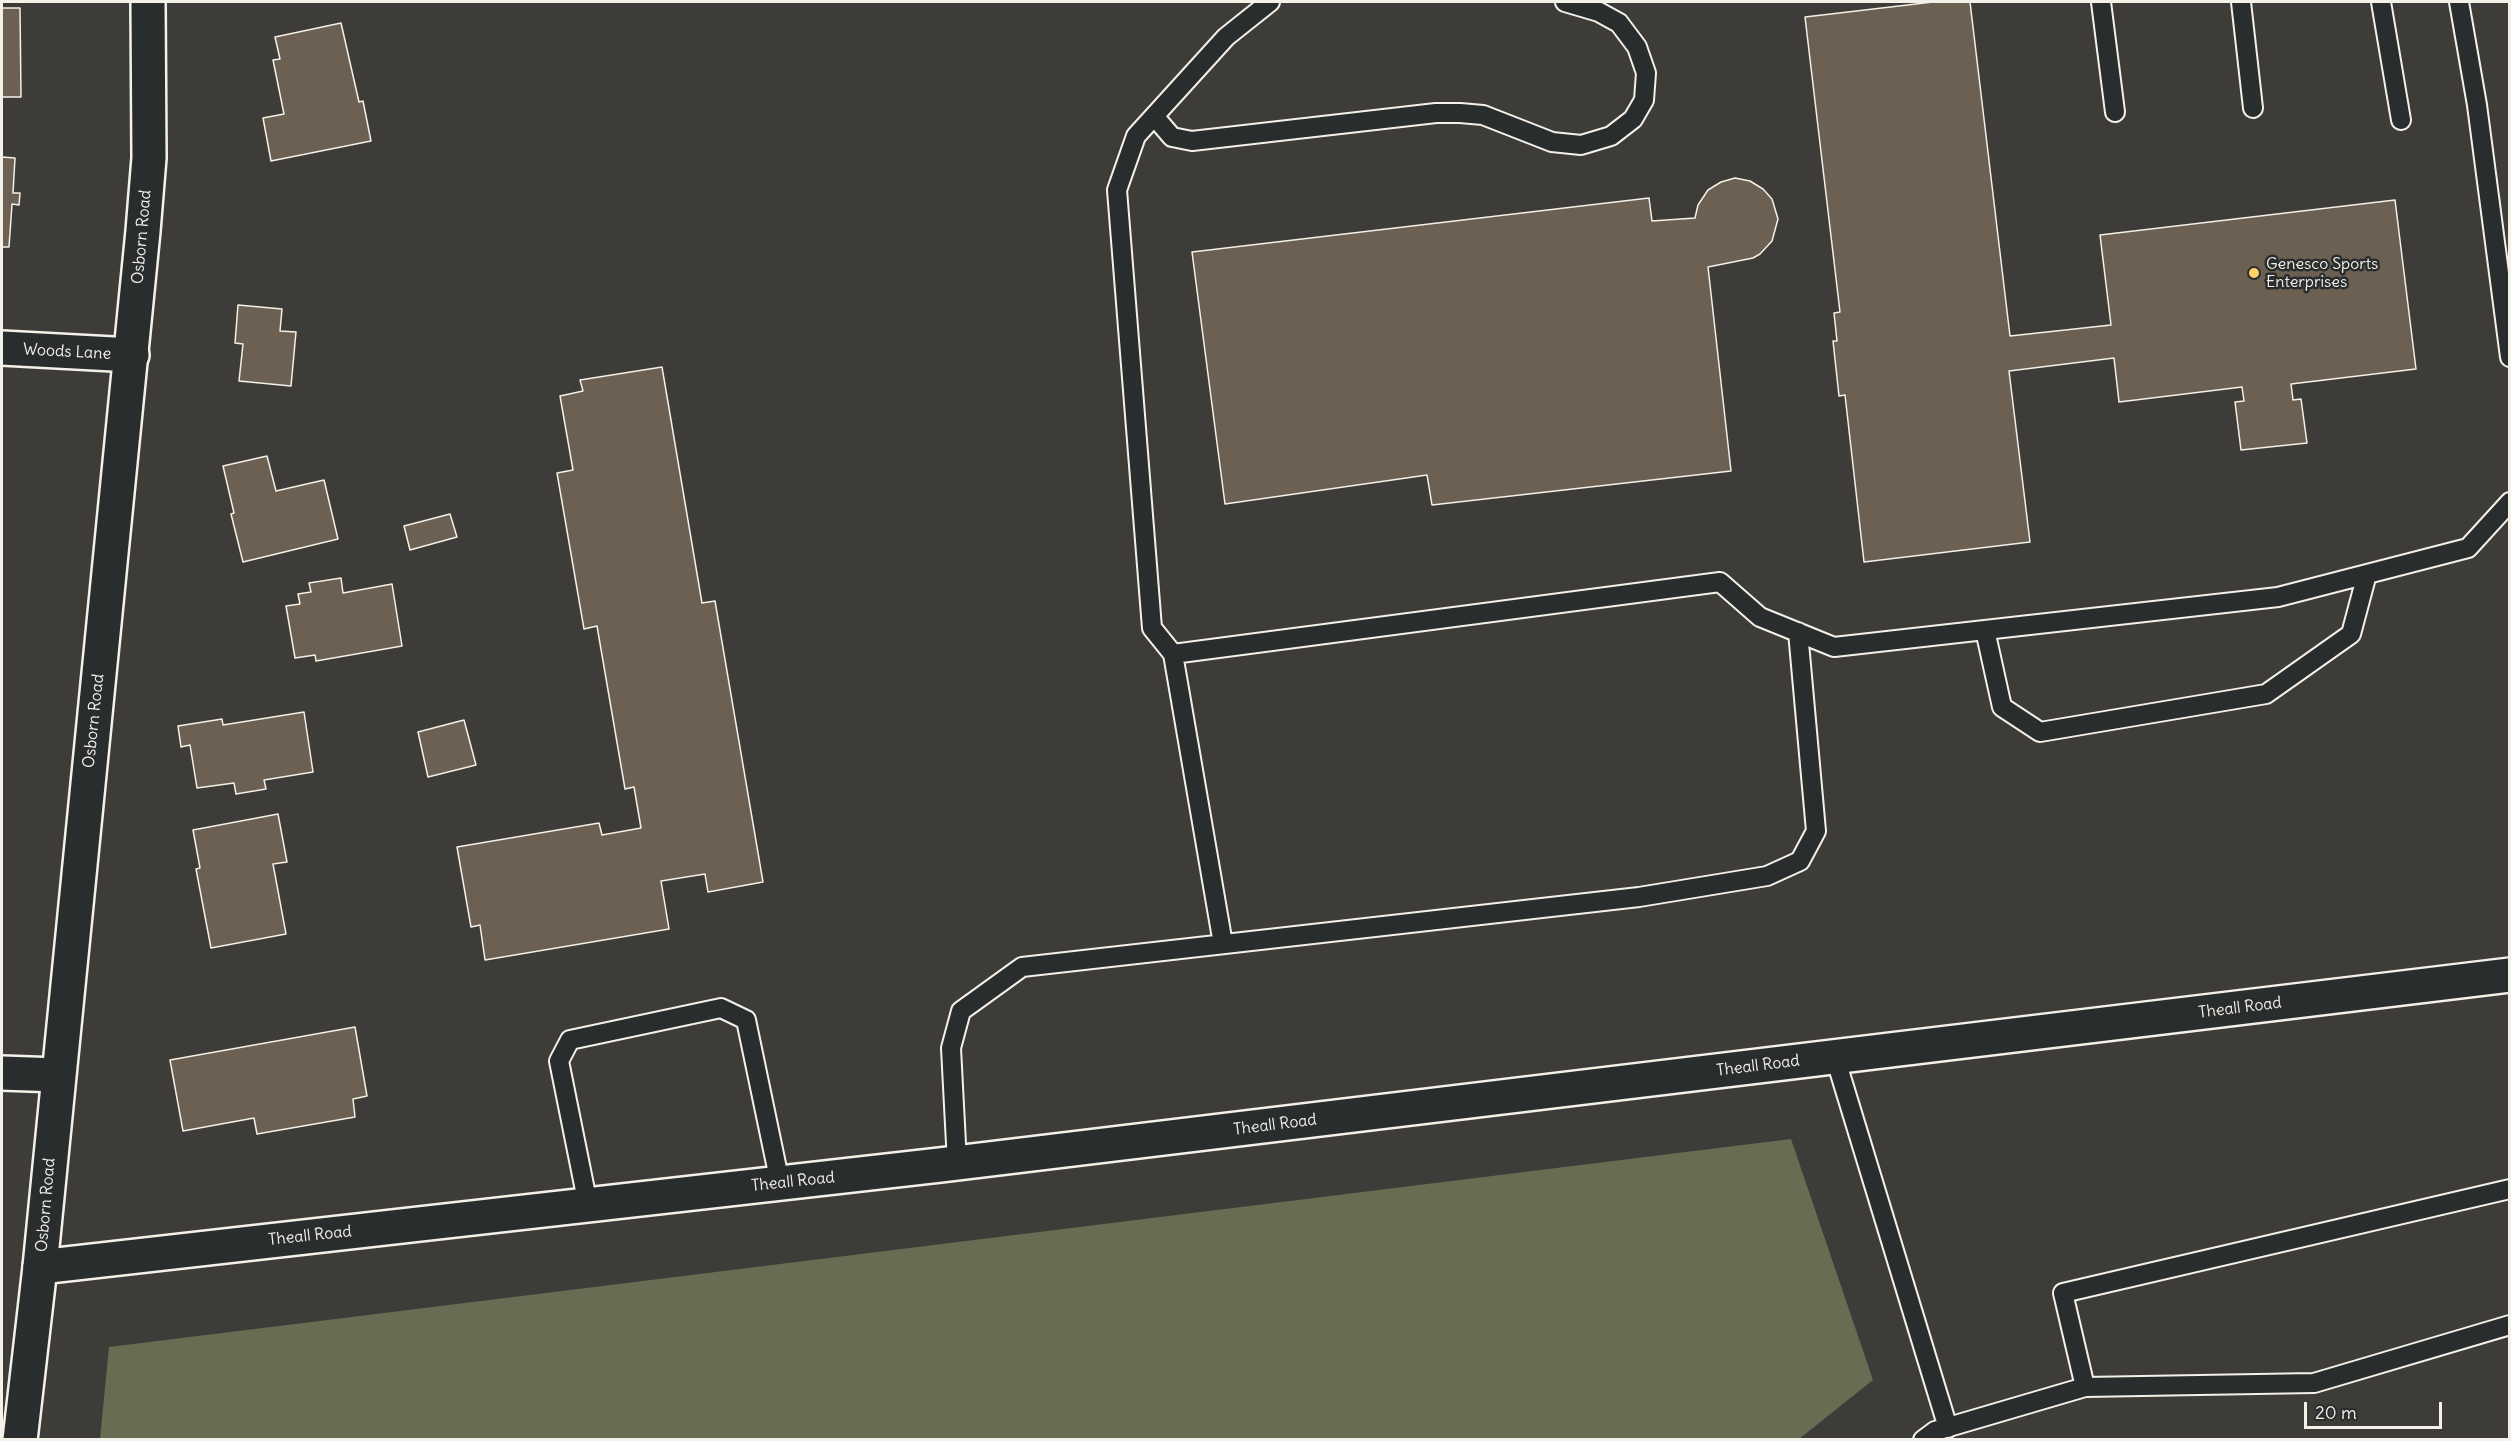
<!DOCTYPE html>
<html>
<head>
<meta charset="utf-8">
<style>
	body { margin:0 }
	#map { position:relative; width:2511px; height:1441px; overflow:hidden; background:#3e3c39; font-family:Delius,sans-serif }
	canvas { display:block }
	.frame { position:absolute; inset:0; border:3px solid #f4f1e8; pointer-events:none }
	.scale { position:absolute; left:2304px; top:1402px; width:138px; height:27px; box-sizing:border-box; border:3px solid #f4f1e8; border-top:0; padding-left:8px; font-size:18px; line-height:21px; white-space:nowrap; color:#f4f1e8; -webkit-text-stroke:4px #2a2d2e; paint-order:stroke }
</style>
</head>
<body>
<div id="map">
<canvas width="2511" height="1441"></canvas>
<div class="frame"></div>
<div class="scale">20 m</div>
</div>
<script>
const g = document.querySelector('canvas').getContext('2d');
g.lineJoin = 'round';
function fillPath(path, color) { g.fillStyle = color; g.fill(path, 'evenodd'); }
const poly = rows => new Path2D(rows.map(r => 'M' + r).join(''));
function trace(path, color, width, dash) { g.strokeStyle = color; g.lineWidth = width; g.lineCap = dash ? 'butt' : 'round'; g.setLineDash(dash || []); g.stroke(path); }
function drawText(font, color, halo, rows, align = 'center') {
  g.font = font + ' Delius,sans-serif'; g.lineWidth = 5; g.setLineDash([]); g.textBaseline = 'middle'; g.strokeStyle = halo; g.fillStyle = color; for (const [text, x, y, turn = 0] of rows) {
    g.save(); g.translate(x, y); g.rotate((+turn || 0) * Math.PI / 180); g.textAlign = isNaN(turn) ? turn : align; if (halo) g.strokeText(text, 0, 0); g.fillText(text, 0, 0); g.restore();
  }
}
const green = poly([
	[1791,1139,1873,1380,1799,1439,100,1439,109,1347]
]);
const building = poly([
	[1933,2,1970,2,2010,336,2111,325,2100,235,2395,200,2416,369,2291,384,2293,400,2301,399,2307,443,2241,450,2235,402,2244,401,2242,387,2119,402,2114,358,2009,371,2030,542,1864,562,1845,395,1839,396,1833,341,1837,341,1834,313,1840,312,1805,17,1933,2],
	[2,8,20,8,21,97,2,97,2,8],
	[341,23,359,102,363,101,371,141,271,161,263,118,284,114,273,60,280,59,275,37,341,23],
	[2,157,15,158,13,193,20,193,19,205,12,204,9,247,2,247,2,157],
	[1735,178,1750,181,1763,189,1772,199,1778,219,1772,241,1760,254,1753,258,1708,267,1731,471,1432,505,1427,475,1225,504,1192,252,1649,198,1652,221,1695,218,1698,205,1708,190,1721,182,1735,178],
	[238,305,282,309,280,331,296,332,291,386,239,381,243,344,235,343,238,305],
	[662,367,702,603,715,601,763,882,708,892,705,874,661,881,669,929,485,960,480,925,471,927,457,847,599,823,602,835,641,828,634,787,625,789,597,626,584,629,557,473,573,470,560,396,583,391,580,380,662,367],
	[267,456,276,491,324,480,338,539,243,562,231,514,234,513,223,466,267,456],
	[450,514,457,537,410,550,404,526,450,514],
	[341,578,343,593,392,584,402,646,316,661,315,655,295,658,286,606,300,604,298,594,311,592,309,583,341,578],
	[304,712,313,772,264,780,266,789,236,794,234,783,197,788,190,745,181,747,178,726,222,719,223,725,304,712],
	[464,720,476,765,428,777,418,732,464,720],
	[278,814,287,862,273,864,286,934,211,948,196,869,200,868,193,830,278,814],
	[355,1027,367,1096,353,1099,355,1117,257,1134,254,1118,183,1131,170,1060,355,1027]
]);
const service = poly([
	[1270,2,1226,37,1136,136,1117,190,1152,628,1173,654,1720,582,1760,617,1834,647,2278,597,2468,548,2510,502],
	[2101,2,2115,112],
	[2241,2,2253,108],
	[2381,2,2401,120],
	[2459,2,2477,105,2510,357],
	[1154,116,1172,137,1192,141,1436,113,1460,113,1483,115,1552,142,1581,145,1611,136,1633,119,1644,100,1646,73,1637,47,1619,23,1599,12,1565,2],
	[1985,630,2002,707,2040,732,2266,694,2351,634,2367,574],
	[1173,654,1223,944],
	[1835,1057,1948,1428],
	[957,1163,951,1048,961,1011,1022,967,1639,897,1767,876,1800,861,1816,831,1798,632],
	[588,1205,559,1061,570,1040,721,1008,746,1020,780,1183],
	[2085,1387,2063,1293,2510,1189],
	[1923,1440,1935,1431,2085,1387,2314,1383,2510,1325]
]);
const minor = poly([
	[2,348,132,355],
	[2,1073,58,1075],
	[40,1267,940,1165,2510,975]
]);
const tertiary = poly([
	[20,1440,40,1267,143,231,149,158,148,2]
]);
const markers = [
	[2254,273,6,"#ffd166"]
];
const streetNames = [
	["Osborn Road",142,237,-85],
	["Woods Lane",67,352,3],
	["Osborn Road",94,721,-84],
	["Theall Road",2240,1008,-7],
	["Theall Road",1758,1066,-7],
	["Theall Road",1275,1125,-7],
	["Theall Road",793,1182,-6],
	["Osborn Road",46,1205,-85],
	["Theall Road",310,1236,-6]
];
const poiNames = [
	["Genesco Sports",2266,264],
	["Enterprises",2266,282]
];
fillPath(green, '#666d52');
fillPath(building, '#6b6052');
trace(building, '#f4f1e8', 1.5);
trace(service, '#f4f1e8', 22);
trace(minor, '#f4f1e8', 38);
trace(tertiary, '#f4f1e8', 38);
trace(service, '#2a2d2e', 18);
trace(minor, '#2a2d2e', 33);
trace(tertiary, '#2a2d2e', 33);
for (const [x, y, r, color] of markers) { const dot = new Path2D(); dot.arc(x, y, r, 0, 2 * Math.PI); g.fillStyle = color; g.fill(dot); trace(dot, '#2a2d2e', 2); }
drawText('16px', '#f4f1e8', '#2a2d2e', streetNames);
drawText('16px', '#f4f1e8', '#2a2d2e', poiNames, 'left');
</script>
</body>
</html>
